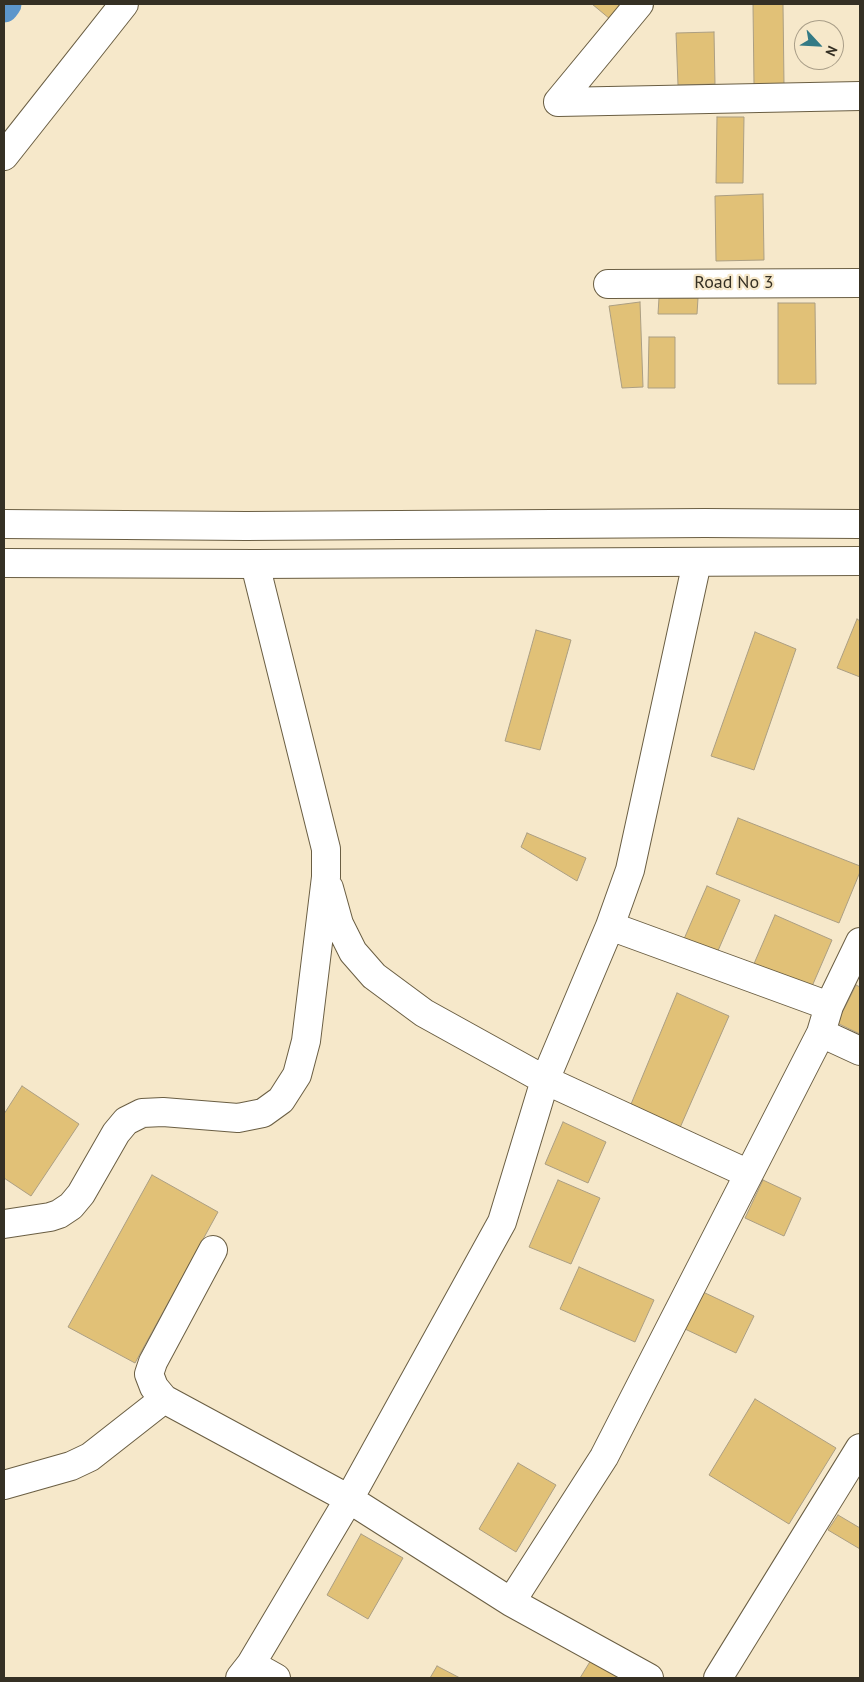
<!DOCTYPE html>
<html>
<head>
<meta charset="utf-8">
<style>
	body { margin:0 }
	#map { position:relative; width:864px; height:1682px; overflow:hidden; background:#f6e8ca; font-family:"PT Sans",sans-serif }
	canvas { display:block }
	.frame { position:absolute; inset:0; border:5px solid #353024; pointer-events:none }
	.north { position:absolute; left:794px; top:20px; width:50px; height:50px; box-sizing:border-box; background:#f6e8ca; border:1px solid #a99e88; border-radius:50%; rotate:115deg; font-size:14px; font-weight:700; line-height:20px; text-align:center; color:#353024 }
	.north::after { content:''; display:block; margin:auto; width:18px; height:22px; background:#337a85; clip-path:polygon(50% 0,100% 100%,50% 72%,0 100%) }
</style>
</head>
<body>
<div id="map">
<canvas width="864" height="1682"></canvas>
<div class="frame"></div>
<div class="north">N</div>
</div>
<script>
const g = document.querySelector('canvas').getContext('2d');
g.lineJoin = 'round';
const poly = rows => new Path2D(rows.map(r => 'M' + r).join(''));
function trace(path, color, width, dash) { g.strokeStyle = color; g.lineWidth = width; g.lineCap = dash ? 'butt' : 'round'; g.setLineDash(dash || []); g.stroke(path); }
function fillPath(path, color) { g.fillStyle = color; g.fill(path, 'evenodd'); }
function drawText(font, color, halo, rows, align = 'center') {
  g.font = font + ' "PT Sans",sans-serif'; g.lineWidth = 4.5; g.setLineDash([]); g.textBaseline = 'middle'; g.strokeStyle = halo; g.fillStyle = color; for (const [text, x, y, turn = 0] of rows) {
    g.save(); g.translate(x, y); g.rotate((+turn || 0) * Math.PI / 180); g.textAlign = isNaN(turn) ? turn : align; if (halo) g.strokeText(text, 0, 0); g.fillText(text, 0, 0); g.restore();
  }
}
const canal = poly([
	[4,8,7,4]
]);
const building = poly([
	[592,4,623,4,610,19,592,4],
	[753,4,783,4,784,85,754,85,753,4],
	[714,32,715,84,678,85,676,33,714,32],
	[717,117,744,117,743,183,716,183,717,117],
	[763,194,764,260,716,261,715,196,763,194],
	[659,298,698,298,697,314,658,314,659,298],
	[640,302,643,387,622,388,609,306,640,302],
	[778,303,815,303,816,384,778,384,778,303],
	[649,337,675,337,675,388,648,388,649,337],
	[857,619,860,621,860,677,837,668,857,619],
	[536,630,571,640,540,750,505,741,536,630],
	[755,632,796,649,754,770,711,756,755,632],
	[738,818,860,866,860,872,839,923,716,874,738,818],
	[527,833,586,858,577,881,521,847,527,833],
	[707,886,740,900,717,953,684,939,707,886],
	[775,915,832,940,810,991,753,966,775,915],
	[856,985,860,987,860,1034,837,1023,856,985],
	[677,993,729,1016,679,1130,629,1109,677,993],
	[22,1086,79,1124,31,1196,4,1178,4,1114,22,1086],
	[563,1122,606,1142,588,1183,545,1164,563,1122],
	[152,1175,218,1212,135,1363,68,1327,152,1175],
	[558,1180,600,1198,571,1264,529,1247,558,1180],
	[763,1180,801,1198,784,1236,745,1218,763,1180],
	[579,1267,654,1300,635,1342,560,1309,579,1267],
	[703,1292,754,1316,736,1353,685,1329,703,1292],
	[755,1399,836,1448,789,1524,709,1475,755,1399],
	[518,1463,556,1485,516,1552,479,1529,518,1463],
	[838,1515,860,1528,860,1549,828,1530,838,1515],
	[361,1534,403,1558,368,1619,327,1595,361,1534],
	[591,1660,622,1678,580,1678,591,1660],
	[437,1666,460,1678,430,1678,437,1666]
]);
const street = poly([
	[558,102,860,96],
	[558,102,639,4],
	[4,156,124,4],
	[608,284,860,283],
	[329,888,339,924,353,952,374,976,424,1013,545,1080,749,1174],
	[610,926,829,1006],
	[821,1033,860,1051],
	[4,1224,50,1217,59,1214,71,1206,81,1194,116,1133,126,1121,142,1113,163,1112,238,1118,263,1113,281,1100,297,1075,306,1041,326,877,326,849,255,564],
	[213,1250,153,1362,149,1374,154,1387,164,1399,349,1499,511,1602,649,1678],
	[4,1485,71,1466,90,1457,164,1399],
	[511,1602,604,1457,821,1033,829,1006,860,942],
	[251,1664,276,1678],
	[240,1678,251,1664,349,1499,502,1222,545,1080,610,926,630,870,697,562],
	[718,1678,860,1448]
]);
const highway = poly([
	[4,524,246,526,705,523,860,524],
	[4,563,255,564,860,561]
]);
const streetNames = [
	["Road No 3",734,283]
];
trace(canal, '#5d96cb', 29);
fillPath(building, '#e1c177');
trace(building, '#ab9e82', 1);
trace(street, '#6a5e43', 30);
trace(highway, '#6a5e43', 30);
trace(street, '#fff', 28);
trace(highway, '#fff', 28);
drawText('18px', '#353024', '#f6e8ca', streetNames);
</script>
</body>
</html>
